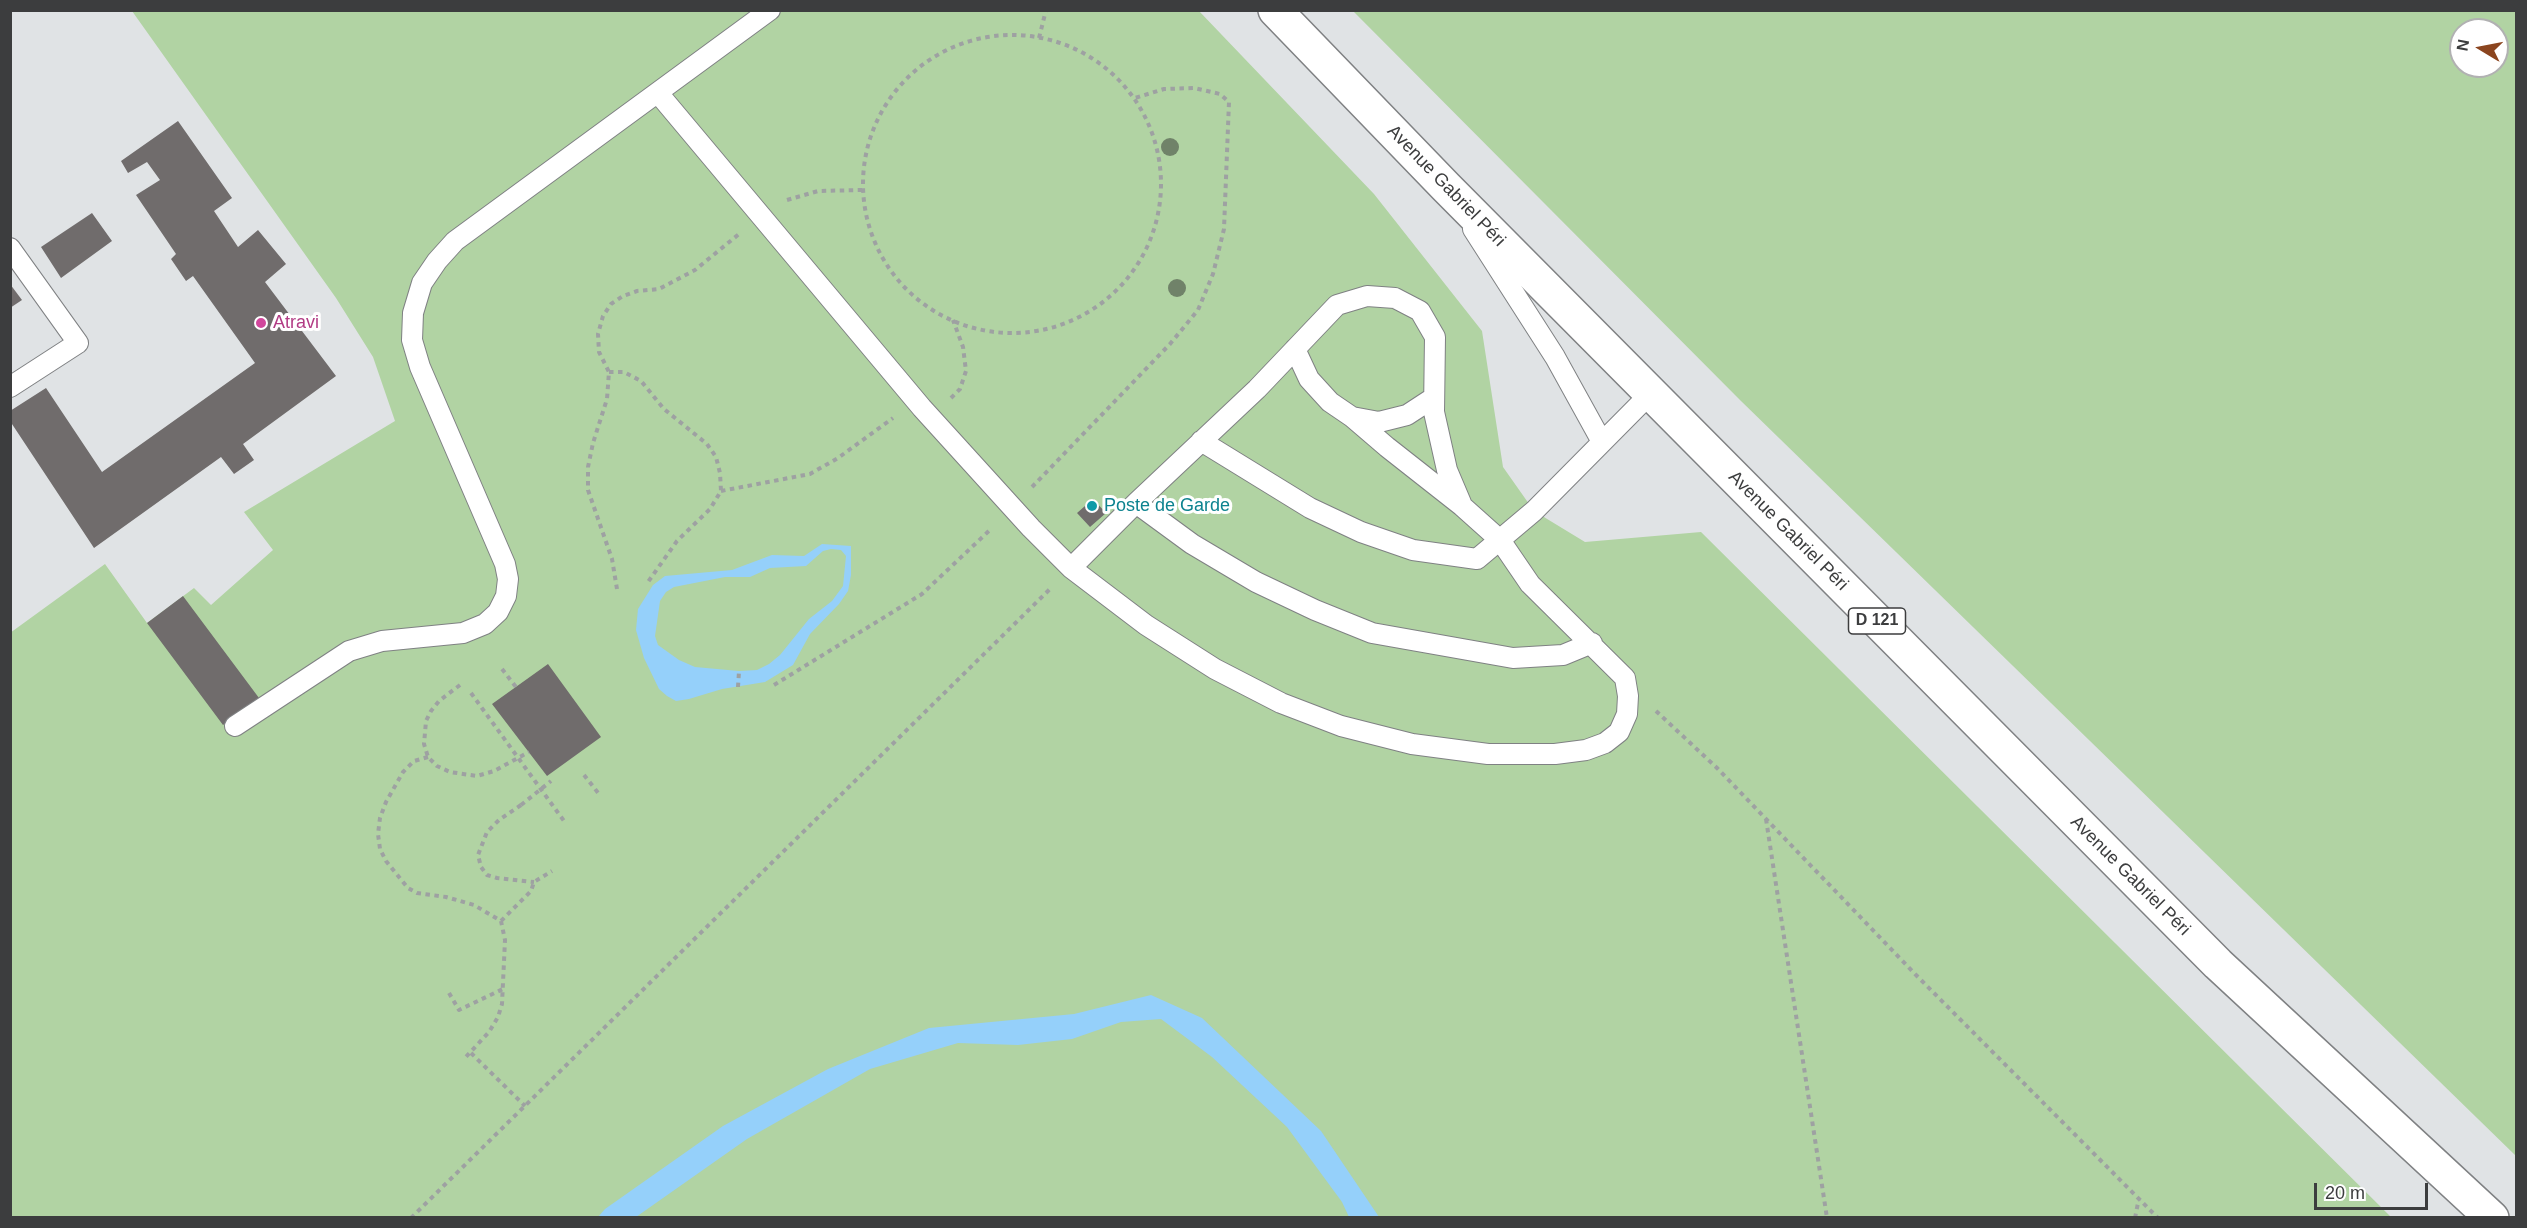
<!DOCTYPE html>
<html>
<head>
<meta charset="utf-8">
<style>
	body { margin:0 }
	#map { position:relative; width:2527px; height:1228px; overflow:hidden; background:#e0e3e5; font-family:Helvetica,sans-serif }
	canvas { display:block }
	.frame { position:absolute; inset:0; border:12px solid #3c3d3e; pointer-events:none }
	.north { position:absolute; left:2449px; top:18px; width:60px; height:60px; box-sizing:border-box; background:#fff; border:2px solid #b1b1b2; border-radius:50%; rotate:280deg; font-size:16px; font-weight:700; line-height:24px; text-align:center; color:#3c3d3e }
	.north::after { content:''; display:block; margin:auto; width:21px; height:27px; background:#8b451f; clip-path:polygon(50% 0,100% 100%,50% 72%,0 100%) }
	.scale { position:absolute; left:2314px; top:1183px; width:114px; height:27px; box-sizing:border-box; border:3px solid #3c3d3e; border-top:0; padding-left:8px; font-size:18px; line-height:21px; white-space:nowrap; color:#3c3d3e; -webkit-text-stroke:4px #fff; paint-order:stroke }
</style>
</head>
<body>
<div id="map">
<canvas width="2527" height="1228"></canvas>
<div class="frame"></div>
<div class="north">N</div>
<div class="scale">20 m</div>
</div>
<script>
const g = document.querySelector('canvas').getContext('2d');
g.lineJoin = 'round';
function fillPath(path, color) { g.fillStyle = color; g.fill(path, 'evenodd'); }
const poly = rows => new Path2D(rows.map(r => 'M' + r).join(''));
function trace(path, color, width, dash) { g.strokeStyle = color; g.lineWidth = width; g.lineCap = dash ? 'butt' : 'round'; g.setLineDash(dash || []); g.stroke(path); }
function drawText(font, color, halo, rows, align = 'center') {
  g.font = font + ' Helvetica,sans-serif'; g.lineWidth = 6; g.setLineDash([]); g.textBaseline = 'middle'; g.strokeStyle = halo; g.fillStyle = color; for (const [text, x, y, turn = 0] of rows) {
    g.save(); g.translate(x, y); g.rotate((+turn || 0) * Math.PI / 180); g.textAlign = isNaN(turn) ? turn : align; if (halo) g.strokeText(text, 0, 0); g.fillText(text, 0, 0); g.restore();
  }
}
const green = poly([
	[132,11,1199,11,1374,194,1482,331,1503,467,1534,511,1585,542,1701,532,2391,1217,11,1217,10,633,105,564,147,623,194,588,211,605,273,550,244,512,395,421,373,357,336,298],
	[1353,11,2516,11,2516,1156,1741,401],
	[2461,30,2497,30,2497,66,2461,66]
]);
const water = poly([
	[822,544,851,546,851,575,848,591,839,604,810,634,793,665,765,682,722,689,689,699,676,701,667,696,659,689,644,658,636,630,638,609,653,585,665,576,732,570,772,555,804,556],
	[831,549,841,550,846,556,843,586,832,601,809,619,780,655,769,664,757,670,739,671,695,667,679,660,658,645,655,636,660,601,666,592,674,587,725,577,750,577,770,568,806,566,823,551],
	[1151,995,1202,1018,1321,1131,1379,1217,1349,1217,1342,1202,1287,1127,1212,1057,1161,1019,1121,1022,1072,1039,1018,1045,958,1043,870,1069,747,1139,636,1217,598,1217,605,1209,723,1126,828,1069,929,1028,1074,1014]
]);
const building = poly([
	[178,121,232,198,214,211,238,247,258,230,286,264,265,282,336,376,243,444,254,460,234,474,221,457,94,548,10,421,10,411,46,388,102,472,255,363,193,276,186,281,171,259,176,254,136,195,160,180,147,162,128,173,121,161],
	[92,213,112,241,61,278,41,247],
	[10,284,22,300,10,308],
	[1093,499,1106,513,1090,527,1077,513],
	[183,596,259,698,223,725,147,623],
	[548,664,601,737,547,776,492,704]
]);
const path = poly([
	'863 184a149 149 0 1 1 298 0a149 149 0 1 1-298 0Z',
	[1039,38,1046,10],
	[787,200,818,191,862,190],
	[609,372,624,372,641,381,664,409,707,444,716,457,720,473,721,491,710,509,677,541,648,582],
	[951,398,960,389,966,371,963,347,953,320],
	[1032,487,1170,344,1198,310,1213,274,1224,229,1229,102,1220,94,1194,88,1164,89,1135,98],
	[721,491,810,474,838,458,893,418],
	[617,589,612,559,588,490,588,467,593,443,607,399,609,372,599,352,598,334,603,316,611,304,623,296,637,291,659,289,695,270,739,234],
	[502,669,516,687],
	[460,685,439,701,431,711,426,721,424,744,428,757,437,766,450,772,477,776,494,771,529,752],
	[774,685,922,594,991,529],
	[738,687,739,671],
	[471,693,564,821],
	[1656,711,1717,768,1917,976,2158,1218],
	[428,757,414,761,403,772,386,802,380,818,378,834,380,849,386,861,408,888,417,893,446,897,474,905,501,921,505,940,502,1004,498,1017,489,1032,464,1059],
	[584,775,599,794],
	[521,805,499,820,487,832,478,855,481,867,487,875,497,878,534,882],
	[1766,819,1827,1218],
	[501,921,531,891,534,882,552,871],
	[449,993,459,1010,503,989],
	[471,1053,525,1106],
	[411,1218,1050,589],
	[2135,1218,2139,1198]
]);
const lane = poly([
	[658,93,922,408,1031,528,1071,568,1146,625,1215,669,1281,703,1341,726,1412,744,1488,754,1555,754,1586,750,1605,743,1619,732,1627,714,1628,696,1625,678,1530,584,1500,540,1462,506,1387,447,1352,417],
	[1473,229,1555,357,1602,442],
	[10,248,78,343,10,387],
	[1295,349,1309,379,1330,402,1352,417,1379,422,1407,415,1433,398],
	[1201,441,1310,508,1361,532,1413,550,1477,559,1534,511,1651,393],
	[1136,503,1192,544,1256,582,1315,610,1372,633,1513,658,1563,655,1592,643],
	[1071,568,1136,503,1257,389,1337,305,1367,296,1395,298,1420,311,1435,337,1434,412,1447,470,1461,503],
	[235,726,349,651,382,641,463,633,485,624,498,612,506,596,508,579,505,564,420,367,412,340,413,313,422,283,437,261,455,241,770,10]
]);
const primary = poly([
	[1275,10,1446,187,2218,964,2492,1218]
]);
const pathBridge = poly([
	[521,805,551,781]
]);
const trees = [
	[1170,147],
	[1177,288]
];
const markers = [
	[261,323,6,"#d1479c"],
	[1092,506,6,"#0f9aa8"]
];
const shields = [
	[1877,621,57]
];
const shieldNames = [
	["D 121",1877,621]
];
const streetNames = [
	["Avenue Gabriel Péri",1446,186,46],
	["Avenue Gabriel Péri",1788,531,45],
	["Avenue Gabriel Péri",2130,876,45]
];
const hotelNames = [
	["Atravi",273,323]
];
const cultureNames = [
	["Poste de Garde",1104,506]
];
fillPath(green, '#b1d3a3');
fillPath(water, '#95d0fa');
fillPath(building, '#706c6c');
trace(lane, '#7f8183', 22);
trace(primary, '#7f8183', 36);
trace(path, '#9ea1a2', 4, [4.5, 4.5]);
trace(lane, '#fff', 20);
trace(primary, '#fff', 33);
trace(pathBridge, '#9ea1a2', 4, [4.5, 4.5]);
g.fillStyle = '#708269';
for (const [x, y] of trees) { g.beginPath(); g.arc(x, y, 9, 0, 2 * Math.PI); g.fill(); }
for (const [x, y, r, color] of markers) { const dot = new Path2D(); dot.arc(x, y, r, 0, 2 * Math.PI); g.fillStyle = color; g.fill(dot); trace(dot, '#fff', 2); }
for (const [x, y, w] of shields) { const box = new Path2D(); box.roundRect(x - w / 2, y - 13, w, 26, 4.5); g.fillStyle = '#fff'; g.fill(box); trace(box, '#3c3d3e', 1.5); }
drawText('bold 16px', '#3c3d3e', null, shieldNames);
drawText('18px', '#3c3d3e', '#fff', streetNames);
drawText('18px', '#b23c85', '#fff', hotelNames, 'left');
drawText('18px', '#0d838f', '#fff', cultureNames, 'left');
</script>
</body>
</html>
